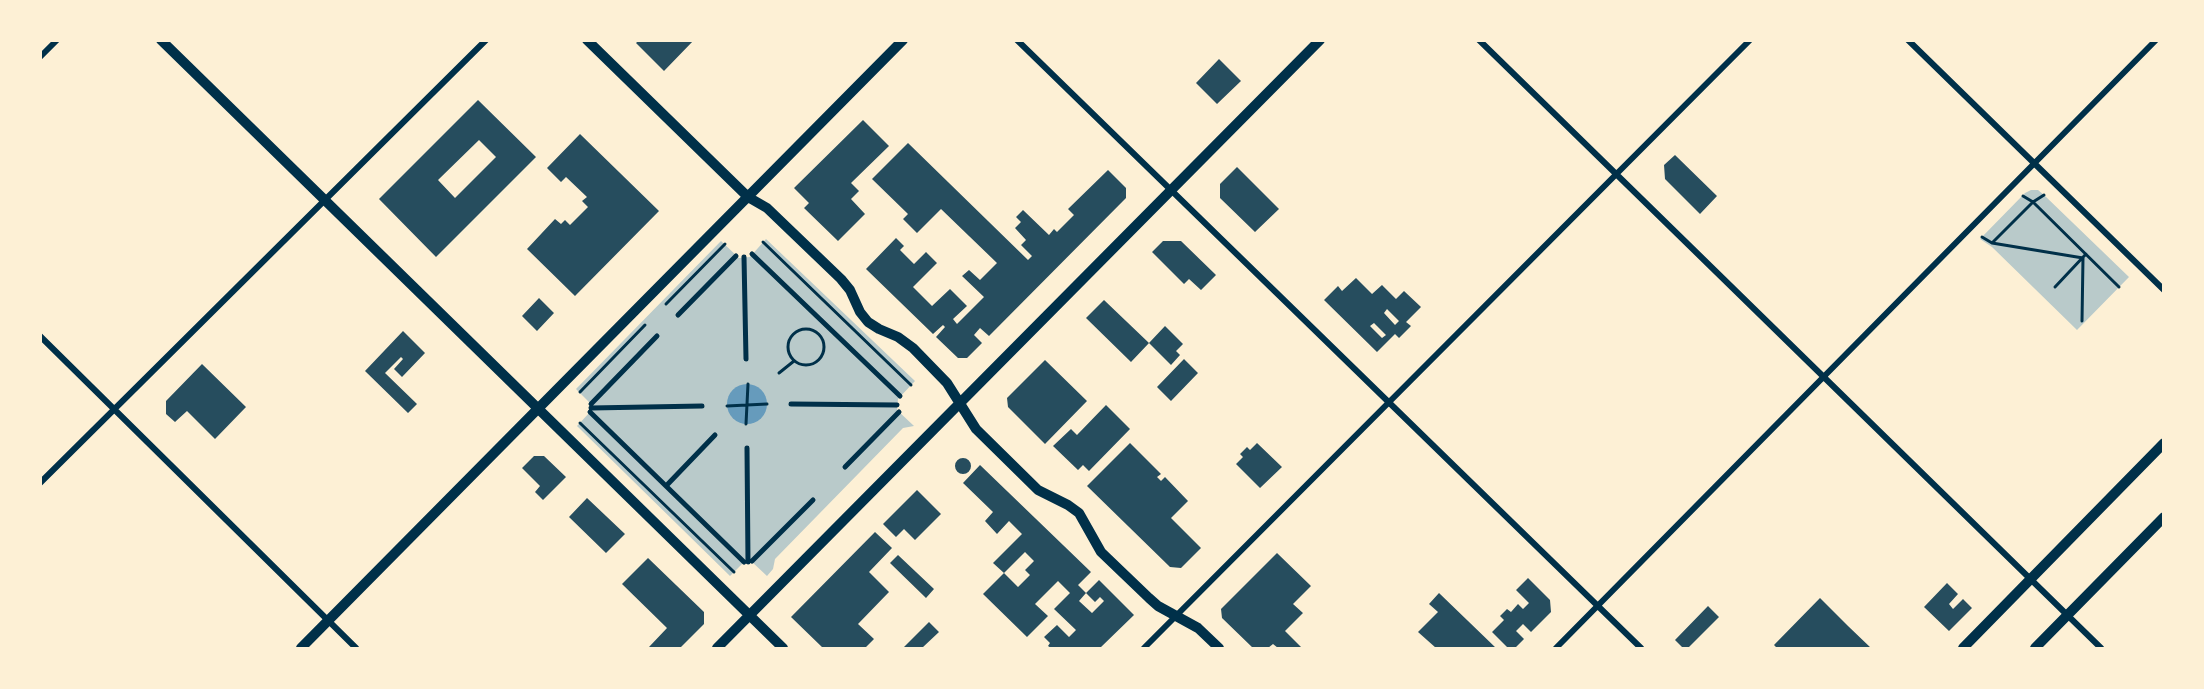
<!DOCTYPE html>
<html>
<head>
<meta charset="utf-8">
<style>
	body { margin:0 }
	#map { position:relative; width:2204px; height:689px; overflow:hidden; background:#fdf0d5; font-family:Poppins,sans-serif }
	canvas { display:block }
	.frame { position:absolute; inset:0; border:42px solid #fdf0d5; pointer-events:none }
</style>
</head>
<body>
<div id="map">
<canvas width="2204" height="689"></canvas>
<div class="frame"></div>
</div>
<script>
const g = document.querySelector('canvas').getContext('2d');
g.lineJoin = 'round';
function fillPath(path, color) { g.fillStyle = color; g.fill(path, 'evenodd'); }
const poly = rows => new Path2D(rows.map(r => 'M' + r).join(''));
function trace(path, color, width, dash) { g.strokeStyle = color; g.lineWidth = width; g.lineCap = dash ? 'butt' : 'round'; g.setLineDash(dash || []); g.stroke(path); }
const green = poly([
	[2031,190,2038,190,2044,195,2129,277,2077,330,1992,247,1980,239,2025,193],
	[766,239,915,381,898,399,897,410,914,426,903,428,775,559,773,569,767,576,751,561,744,562,730,576,577,426,590,412,591,404,576,389,721,241,739,258,750,257]
]);
const water = poly([
	'727 404a20 20 0 1 1 40 0a20 20 0 1 1-40 0Z'
]);
const building = poly([
	[639,40,694,40,664,71,636,43],
	[1219,59,1241,81,1217,104,1196,83],
	[478,100,536,157,436,257,379,199],
	[479,140,496,157,455,198,438,180],
	[863,120,889,146,851,183,859,191,851,199,865,214,838,241,804,208,809,203,794,188],
	[580,134,659,211,575,296,527,249,555,219,561,224,565,220,570,225,588,207,582,201,587,197,566,177,561,182,547,168],
	[908,143,1028,260,1032,256,1021,245,1026,240,1015,228,1021,222,1016,217,1023,210,1049,235,1054,229,1057,232,1074,215,1068,209,1108,170,1126,188,1126,198,989,336,980,328,974,335,982,343,967,358,958,358,936,337,945,327,943,325,933,334,866,269,896,238,904,246,900,250,914,264,926,252,937,263,913,287,932,306,950,289,967,306,953,319,957,324,984,297,962,276,969,270,980,280,997,263,941,209,917,233,903,219,908,214,872,179],
	[1675,155,1717,196,1700,214,1665,179,1664,165],
	[1237,167,1279,209,1255,232,1220,198,1220,184],
	[1163,241,1181,241,1216,275,1201,290,1189,279,1184,284,1152,252],
	[1356,278,1372,294,1382,285,1396,299,1404,291,1421,307,1406,322,1411,326,1399,338,1395,334,1377,352,1324,300,1338,286,1342,291],
	[1387,309,1399,321,1395,325,1384,313],
	[1374,323,1386,335,1382,338,1370,326],
	[539,298,554,313,537,331,522,316],
	[1104,300,1149,343,1131,362,1086,318],
	[1165,326,1183,344,1176,351,1180,355,1171,365,1149,343],
	[403,331,425,353,402,377,394,369,403,359,401,357,385,373,417,404,408,413,365,371],
	[1184,359,1198,373,1171,401,1157,387],
	[1045,360,1087,401,1045,444,1008,407,1007,398],
	[202,364,246,407,215,439,187,411,175,422,166,414,166,401],
	[1106,405,1130,429,1089,471,1083,465,1078,470,1053,446,1071,429,1077,435],
	[1130,443,1161,474,1157,477,1161,481,1165,477,1188,501,1171,518,1201,548,1181,568,1170,567,1087,486],
	[1257,443,1282,467,1260,488,1236,464,1243,457,1240,454,1247,447,1250,450],
	[534,456,544,456,566,477,543,500,535,492,540,486,522,468],
	'955 466a8 8 0 1 1 16 0a8 8 0 1 1-16 0Z',
	[980,465,1091,572,1078,585,1086,593,1099,580,1134,615,1100,648,1051,648,1048,646,1050,643,1044,637,1057,625,1069,637,1076,630,1054,609,1070,593,1058,581,1035,604,1048,616,1027,637,983,594,1004,573,1018,587,1030,575,1025,570,1034,561,1025,552,1004,573,993,563,1022,534,1009,521,997,534,985,521,993,512,963,483],
	[1086,593,1095,602,1100,597,1104,601,1092,613,1079,601],
	[917,490,941,514,915,540,904,529,896,537,883,524],
	[587,498,625,534,606,553,569,517],
	[875,532,892,548,869,572,889,592,858,624,874,639,865,648,823,648,791,617],
	[1277,553,1311,586,1293,604,1303,613,1285,631,1302,648,1278,648,1273,644,1268,648,1253,648,1222,618,1221,609],
	[898,555,934,589,926,598,890,563],
	[648,558,704,612,704,624,680,648,651,648,649,647,667,628,622,584],
	[1528,578,1550,600,1551,612,1531,632,1523,624,1516,631,1524,639,1515,648,1508,648,1492,632,1504,620,1500,616,1507,609,1511,612,1518,604,1523,609,1529,603,1516,590],
	[1947,583,1958,594,1949,604,1953,609,1963,599,1972,608,1949,631,1924,607],
	[1439,593,1496,648,1436,648,1418,632,1438,612,1429,604],
	[1820,598,1848,626,1871,648,1777,648,1774,645],
	[1708,606,1719,617,1688,648,1683,648,1675,640],
	[929,622,939,632,922,648,903,648]
]);
const path = poly([
	[2023,196,2033,202,2044,195],
	[1982,237,1992,243,2083,258,2082,321],
	[763,242,911,385],
	[1992,243,2033,202,2119,287],
	[2055,287,2086,254],
	[666,304,725,244],
	'788 347a18 18 0 1 1 36 0a18 18 0 1 1-36 0Z',
	[779,373,794,361],
	[580,392,645,325],
	[727,406,767,404],
	[580,423,734,572],
	[746,424,748,384]
]);
const pedestrian = poly([
	[752,254,900,396],
	[744,257,746,359],
	[678,315,736,256],
	[591,404,657,336],
	[791,404,897,405],
	[591,408,702,406],
	[590,412,744,562],
	[747,448,748,562],
	[845,467,899,412],
	[666,486,715,435],
	[752,561,813,500]
]);
const minor = poly([
	[1017,40,1641,648],
	[1479,40,2101,648],
	[1908,40,2164,290],
	[40,57,57,40],
	[40,336,356,648],
	[40,483,486,40],
	[1144,648,1750,40],
	[1556,648,2156,40]
]);
const tertiary = poly([
	[161,40,783,648],
	[587,40,748,197,767,208,841,279,850,290,860,312,868,322,879,329,898,337,913,348,947,383,976,429,1038,490,1068,505,1079,513,1101,552,1149,598,1158,606,1198,628,1219,648],
	[301,648,903,40],
	[717,648,1320,40]
]);
const secondary = poly([
	[1963,648,2164,443],
	[2035,648,2164,517]
]);
fillPath(green, '#b9caca');
fillPath(water, '#669bbc');
fillPath(building, '#264d5e');
trace(path, '#003049', 3);
trace(pedestrian, '#003049', 5);
trace(minor, '#003049', 6);
trace(tertiary, '#003049', 10);
trace(secondary, '#003049', 10);
</script>
</body>
</html>
